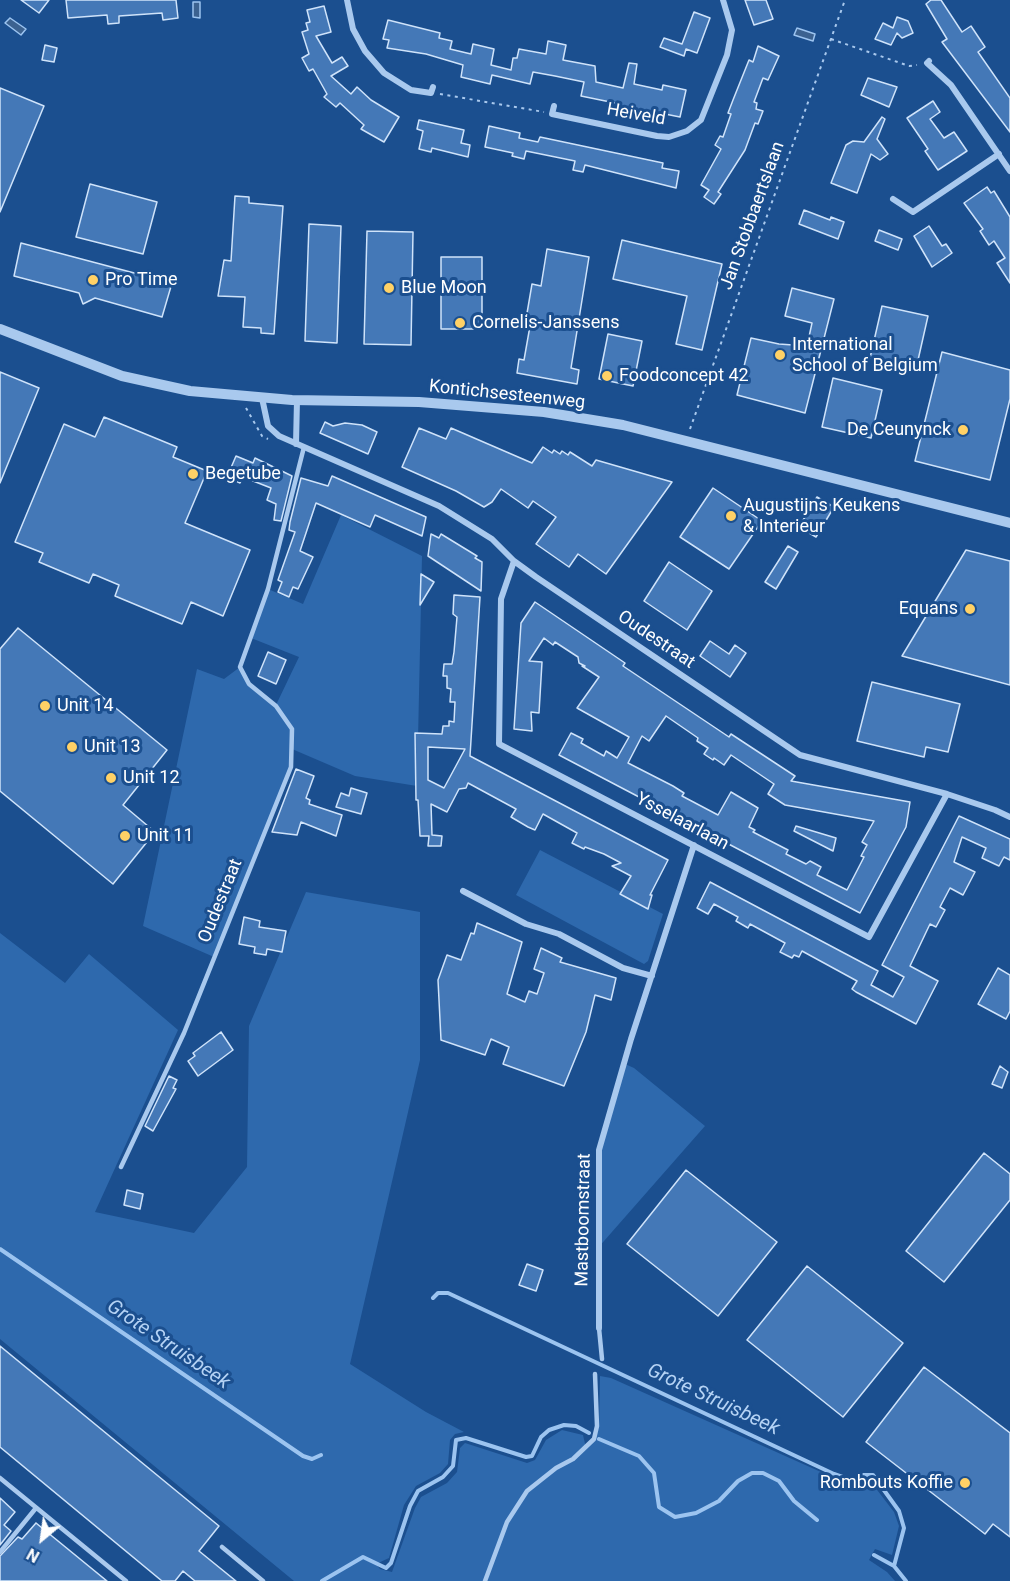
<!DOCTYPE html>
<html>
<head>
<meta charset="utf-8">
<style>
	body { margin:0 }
	#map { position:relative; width:1010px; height:1581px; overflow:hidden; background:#1b4f8f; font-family:Roboto,sans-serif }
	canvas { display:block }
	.north { position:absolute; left:12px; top:1509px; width:60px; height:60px; -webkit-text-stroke:4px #1b4f8f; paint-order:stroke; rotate:209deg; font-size:16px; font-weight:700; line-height:24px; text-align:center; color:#fff }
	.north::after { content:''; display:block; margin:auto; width:21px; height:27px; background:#fff; clip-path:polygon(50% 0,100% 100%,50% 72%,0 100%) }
</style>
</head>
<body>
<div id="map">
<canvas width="1010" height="1581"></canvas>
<div class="north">N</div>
</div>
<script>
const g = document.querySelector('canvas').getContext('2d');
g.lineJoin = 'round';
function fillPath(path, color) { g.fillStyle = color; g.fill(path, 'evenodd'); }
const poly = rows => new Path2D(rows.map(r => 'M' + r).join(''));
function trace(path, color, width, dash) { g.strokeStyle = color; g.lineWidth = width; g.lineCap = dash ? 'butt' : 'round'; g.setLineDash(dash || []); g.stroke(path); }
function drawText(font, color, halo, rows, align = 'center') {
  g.font = font + ' Roboto,sans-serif'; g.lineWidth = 6; g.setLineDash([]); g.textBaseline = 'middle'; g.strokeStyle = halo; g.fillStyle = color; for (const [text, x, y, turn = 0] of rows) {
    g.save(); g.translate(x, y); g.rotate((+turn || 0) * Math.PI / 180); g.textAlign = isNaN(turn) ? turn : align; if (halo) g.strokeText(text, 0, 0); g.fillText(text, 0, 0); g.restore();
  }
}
const green = poly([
	[341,515,422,556,417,786,355,776,292,749,291,767,214,957,143,926,197,669,224,679,240,667,249,684,276,705,299,657,251,638,268,589,303,604],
	[540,850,663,914,648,961,644,964,516,895],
	[306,892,420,912,420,1060,350,1364,426,1412,464,1432,455,1434,450,1440,448,1464,440,1473,416,1486,404,1505,389,1558,376,1564,380,1569,392,1572,415,1508,421,1497,447,1483,457,1472,460,1448,465,1443,527,1463,535,1460,546,1440,562,1430,583,1435,586,1448,599,1426,600,1376,611,1378,850,1485,871,1482,894,1512,899,1526,892,1555,875,1549,869,1560,887,1572,895,1581,294,1581,0,1339,0,933,65,983,89,954,178,1030,95,1212,194,1233,247,1167,249,1026],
	[625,1064,634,1068,705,1126,597,1249,599,1150]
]);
const water = poly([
	[193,2,200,2,200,18,193,17,193,2],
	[10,18,26,29,21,35,5,23,10,18],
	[797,28,815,34,813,41,794,35,797,28]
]);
const stream = poly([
	[0,1249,303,1456,312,1459,321,1455],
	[433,1298,438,1293,448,1293,834,1474,851,1480,863,1475,873,1475,899,1511,904,1528,894,1566,906,1581],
	[599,1439,639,1456,654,1473,659,1507,675,1517,696,1513,719,1501,738,1481,752,1473,763,1473,779,1481,794,1501,817,1520],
	[874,1555,894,1566],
	[322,1581,363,1557,386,1568,391,1563,410,1506,418,1491,443,1477,453,1466,456,1440,466,1438,526,1457,532,1456,541,1437,549,1430,564,1425,576,1426,589,1433]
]);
const building = poly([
	[21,0,49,0,39,13,21,0],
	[66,0,176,0,178,18,163,20,162,13,119,16,119,23,108,24,107,15,68,18,66,0],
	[745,0,766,0,773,19,754,25,745,0],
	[931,0,941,0,962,32,971,26,985,47,978,52,1010,98,1010,132,942,42,947,39,926,4,931,0],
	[324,6,331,32,316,36,332,63,342,57,348,66,331,76,351,94,357,87,371,100,399,117,384,142,361,129,364,125,340,103,336,107,324,97,327,94,313,69,309,71,302,58,309,54,302,32,308,30,306,23,310,22,307,10,324,6],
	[694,12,710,18,697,53,686,49,684,56,660,47,664,38,682,44,694,12],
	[897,17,908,21,913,33,902,38,897,33,891,45,875,39,883,23,893,28,897,17],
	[388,20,440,33,439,38,452,41,450,49,471,54,473,44,494,49,491,65,511,70,513,58,517,58,519,49,546,54,548,41,566,45,563,60,595,66,596,82,623,88,629,63,637,64,634,84,662,90,663,85,686,90,680,117,665,114,664,118,619,108,620,104,581,96,584,82,555,76,533,72,530,84,492,75,490,84,461,77,463,65,426,54,387,48,389,40,383,39,388,20],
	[45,45,57,48,54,62,42,60,45,45],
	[758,46,779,56,768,80,763,78,754,102,757,103,756,109,763,111,758,124,755,123,745,150,718,192,721,194,714,204,704,197,709,190,701,185,721,149,715,145,720,136,723,137,731,114,728,113,733,100,749,60,753,62,758,46],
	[868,78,897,87,889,107,861,95,868,78],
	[0,88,44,106,0,212,0,88],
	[933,101,940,112,930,119,944,138,954,132,967,151,938,170,925,151,928,149,907,118,933,101],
	[882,117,885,119,877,139,888,154,880,160,871,154,857,193,831,183,846,145,853,141,864,142,882,117],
	[419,120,464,130,461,143,470,145,468,157,432,148,431,152,419,149,423,131,417,129,419,120],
	[489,126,520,133,519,138,538,142,540,137,663,163,662,168,679,171,676,188,585,165,583,172,573,170,575,161,526,151,524,159,512,156,513,153,485,147,489,126],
	[90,184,157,202,143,254,76,237,90,184],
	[987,187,991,193,994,191,1010,217,1010,283,997,263,1005,258,994,241,989,245,980,231,983,229,964,203,987,187],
	[235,196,249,197,249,203,283,206,274,334,261,333,261,328,243,327,245,297,218,296,224,260,231,261,235,196],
	[804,210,830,220,831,217,844,222,838,239,799,224,804,210],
	[309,224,341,226,337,343,305,341,309,224],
	[929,226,942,246,946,244,952,253,932,267,914,236,929,226],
	[879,230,902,239,898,250,875,241,879,230],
	[367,231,413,232,411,345,364,344,367,231],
	[622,240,722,264,702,350,676,344,687,296,613,279,622,240],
	[21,243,172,283,162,317,95,298,83,304,79,293,14,276,21,243],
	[547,249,589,257,571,368,579,370,577,384,517,373,519,359,524,360,530,326,525,325,532,284,541,286,547,249],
	[441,257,482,257,482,329,441,329,441,257],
	[792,288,834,299,805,413,737,395,751,338,779,344,807,346,812,323,785,316,792,288],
	[882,306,928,316,916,369,870,358,882,306],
	[608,334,642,341,633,386,599,379,608,334],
	[942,352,1010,370,1010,399,990,480,915,461,942,352],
	[0,372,39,388,0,483,0,372],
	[833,378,882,390,871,438,822,427,833,378],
	[104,417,177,447,173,457,207,471,185,523,250,550,223,616,191,602,182,624,115,596,119,585,93,574,89,583,39,562,43,553,15,542,64,424,95,437,104,417],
	[325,422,333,426,345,423,362,425,377,432,368,454,320,433,325,422],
	[419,428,446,439,451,428,532,463,543,447,552,453,554,450,560,454,562,451,568,455,570,452,592,466,596,460,672,482,606,574,578,554,569,567,536,544,556,517,533,501,528,508,501,489,492,502,484,507,456,491,402,467,419,428],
	[236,456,253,463,255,458,292,476,281,521,274,520,276,504,267,500,271,488,243,477,240,483,227,477,236,456],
	[332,476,426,517,422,536,375,515,370,527,316,503,300,551,313,557,298,589,293,587,289,597,278,592,282,582,278,580,295,532,289,530,290,522,301,478,328,486,332,476],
	[713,488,762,521,729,569,680,537,713,488],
	[817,497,834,507,816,537,799,527,817,497],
	[431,534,439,538,441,534,477,556,475,558,482,562,481,591,428,556,431,534],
	[788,546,798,552,776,589,765,582,788,546],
	[966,550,1010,561,1010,685,902,656,966,550],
	[669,562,712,591,687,630,644,601,669,562],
	[421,574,434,582,420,605,421,574],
	[454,595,480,597,470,756,668,860,650,895,652,895,648,909,620,894,631,876,612,866,621,863,604,854,585,847,584,849,572,843,577,833,543,814,535,830,528,827,511,817,516,809,468,783,466,788,459,789,447,812,431,804,432,835,442,836,441,846,428,846,429,836,420,836,418,800,416,800,415,733,442,734,443,726,449,726,449,721,454,722,455,702,450,702,451,689,447,688,447,676,443,676,444,664,452,664,454,652,457,617,453,614,454,595],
	[428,747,465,749,444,788,428,780,428,747],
	[535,602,625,663,623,666,729,737,731,734,795,776,791,781,910,802,906,827,860,913,559,755,571,733,583,739,581,743,604,756,606,751,617,758,629,737,577,708,599,677,582,666,585,666,579,663,578,657,555,642,553,645,544,638,529,661,542,662,539,713,531,712,532,731,514,729,521,623,535,602],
	[666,716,698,738,697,741,708,748,704,754,713,760,714,758,724,765,731,755,774,784,768,794,785,805,874,821,862,842,867,845,861,856,864,857,847,890,817,875,821,867,810,861,806,864,786,854,788,850,753,832,755,830,749,827,758,808,731,792,718,815,682,796,684,793,673,786,628,763,642,736,649,741,666,716],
	[18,628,167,750,123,805,155,832,113,884,0,791,0,649,18,628],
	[710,641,729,654,735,645,746,653,730,677,700,656,710,641],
	[268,652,286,660,276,684,258,676,268,652],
	[872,682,960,704,948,752,926,747,924,757,857,741,872,682],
	[296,769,314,776,306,798,310,800,309,804,342,815,336,836,301,822,297,835,272,832,296,769],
	[351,788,367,793,361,814,336,807,341,793,349,796,351,788],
	[959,816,1010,839,1010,860,1004,857,999,866,982,858,986,848,962,837,954,862,975,872,963,895,950,888,940,907,945,910,936,927,930,924,910,966,938,981,916,1024,856,992,852,989,857,981,802,951,799,957,794,955,792,958,780,952,785,943,750,924,748,928,736,921,738,917,714,904,708,914,697,908,710,882,878,971,871,985,893,997,904,977,882,965,959,816],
	[796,826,836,838,833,851,794,831,796,826],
	[244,917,260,921,259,927,286,931,282,952,267,949,266,955,254,953,255,947,239,944,244,917],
	[477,923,522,942,507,994,525,1002,529,991,537,994,544,973,534,969,541,948,562,958,560,962,616,978,611,1000,595,995,586,1032,564,1086,503,1064,509,1047,491,1039,485,1055,441,1040,438,980,447,955,461,960,471,933,474,934,477,923],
	[998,968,1010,975,1010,1011,1006,1019,978,1004,998,968],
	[221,1032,233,1050,198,1076,188,1061,195,1056,193,1053,221,1032],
	[1000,1066,1008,1072,1002,1088,992,1084,1000,1066],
	[169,1076,177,1080,173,1088,176,1089,153,1131,145,1126,169,1076],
	[984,1153,1010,1174,1010,1200,944,1282,906,1251,984,1153],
	[686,1170,777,1242,718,1316,627,1244,686,1170],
	[127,1190,143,1194,140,1209,124,1205,127,1190],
	[527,1264,543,1270,536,1291,519,1285,527,1264],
	[807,1266,903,1343,843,1417,747,1340,807,1266],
	[0,1346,219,1526,199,1551,236,1581,195,1581,183,1571,175,1581,162,1581,0,1447,0,1346],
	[924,1367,1010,1433,1010,1537,993,1524,985,1534,866,1442,924,1367],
	[0,1498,15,1512,4,1525,11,1531,0,1545,0,1498],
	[36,1523,107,1581,0,1581,0,1556,18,1537,22,1539,36,1523]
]);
const path = poly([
	[831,39,909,66,917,65],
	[440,94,544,112],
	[246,408,262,436,268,439],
	[690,429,845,0]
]);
const service = poly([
	[121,1167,184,1033,291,767,292,729,276,706,249,684,240,667,268,589,304,447],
	[599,1328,602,1359],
	[0,1478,126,1581],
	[222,1547,263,1581],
	[0,1552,36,1508],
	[485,1581,507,1522,527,1491,556,1468,573,1459,594,1439,597,1426,595,1374]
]);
const minor = poly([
	[347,0,353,29,365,51,384,73,411,90,431,93,433,87],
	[929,61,927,63,951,85,1010,171],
	[554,106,552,114,657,136,669,137,687,131,701,120,727,55,732,30,723,0],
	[893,199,913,212,999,154],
	[262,398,268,426,279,436,439,506,492,539,514,561,536,577,800,755,947,794,995,810,1010,817],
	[296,444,297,400],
	[514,561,501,599,499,744,869,937,947,794],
	[463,891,526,924,559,934,623,968,652,976],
	[599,1328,599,1150,631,1039,694,845]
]);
const tertiary = poly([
	[0,329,122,376,190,391,292,400,419,402,544,412,623,425,1010,523]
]);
const markers = [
	[93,280,6,"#ffd166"],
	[389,288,6,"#ffd166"],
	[460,323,6,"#ffd166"],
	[780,355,6,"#ffd166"],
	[607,376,6,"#ffd166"],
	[963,430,6,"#ffd166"],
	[193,474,6,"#ffd166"],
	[731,516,6,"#ffd166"],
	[970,609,6,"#ffd166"],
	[45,706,6,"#ffd166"],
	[72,747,6,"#ffd166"],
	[111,778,6,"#ffd166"],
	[125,836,6,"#ffd166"],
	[965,1483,6,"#ffd166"]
];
const streetNames = [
	["Heiveld",636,115,10],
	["Jan Stobbaertslaan",753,216,-70],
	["Kontichsesteenweg",507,395,6],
	["Oudestraat",656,640,34],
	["Ysselaarlaan",682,822,28],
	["Oudestraat",221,901,-68],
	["Mastboomstraat",584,1220,-89]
];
const poiNames = [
	["Pro Time",105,280],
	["Blue Moon",401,288],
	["Cornelis-Janssens",472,323],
	["International",792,345],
	["School of Belgium",792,366],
	["Foodconcept 42",619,376],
	["De Ceunynck",951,430,"right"],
	["Begetube",205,474],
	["Augustijns Keukens",743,506],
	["& Interieur",743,527],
	["Equans",958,609,"right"],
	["Unit 14",57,706],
	["Unit 13",84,747],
	["Unit 12",123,778],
	["Unit 11",137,836],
	["Rombouts Koffie",953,1483,"right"]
];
const waterNames = [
	["Grote Struisbeek",168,1345,34],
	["Grote Struisbeek",713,1400,25]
];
fillPath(green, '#2e69ad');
fillPath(water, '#3c6290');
trace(water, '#9cc4f0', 1.5);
trace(stream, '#9cc4f0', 4);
fillPath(building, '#4478b7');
trace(building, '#cfe3fa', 1.5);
trace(path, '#a9c9ee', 2, [3, 4.5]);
trace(service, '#a9c9ee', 4.5);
trace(minor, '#a9c9ee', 6);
trace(tertiary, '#a9c9ee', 10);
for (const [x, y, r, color] of markers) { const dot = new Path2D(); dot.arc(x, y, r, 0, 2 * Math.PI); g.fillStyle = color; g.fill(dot); trace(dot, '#1b4f8f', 2); }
drawText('18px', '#fff', '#1b4f8f', streetNames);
drawText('18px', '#fff', '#1b4f8f', poiNames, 'left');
drawText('italic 20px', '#b5d3f5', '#1b4f8f', waterNames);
</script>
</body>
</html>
